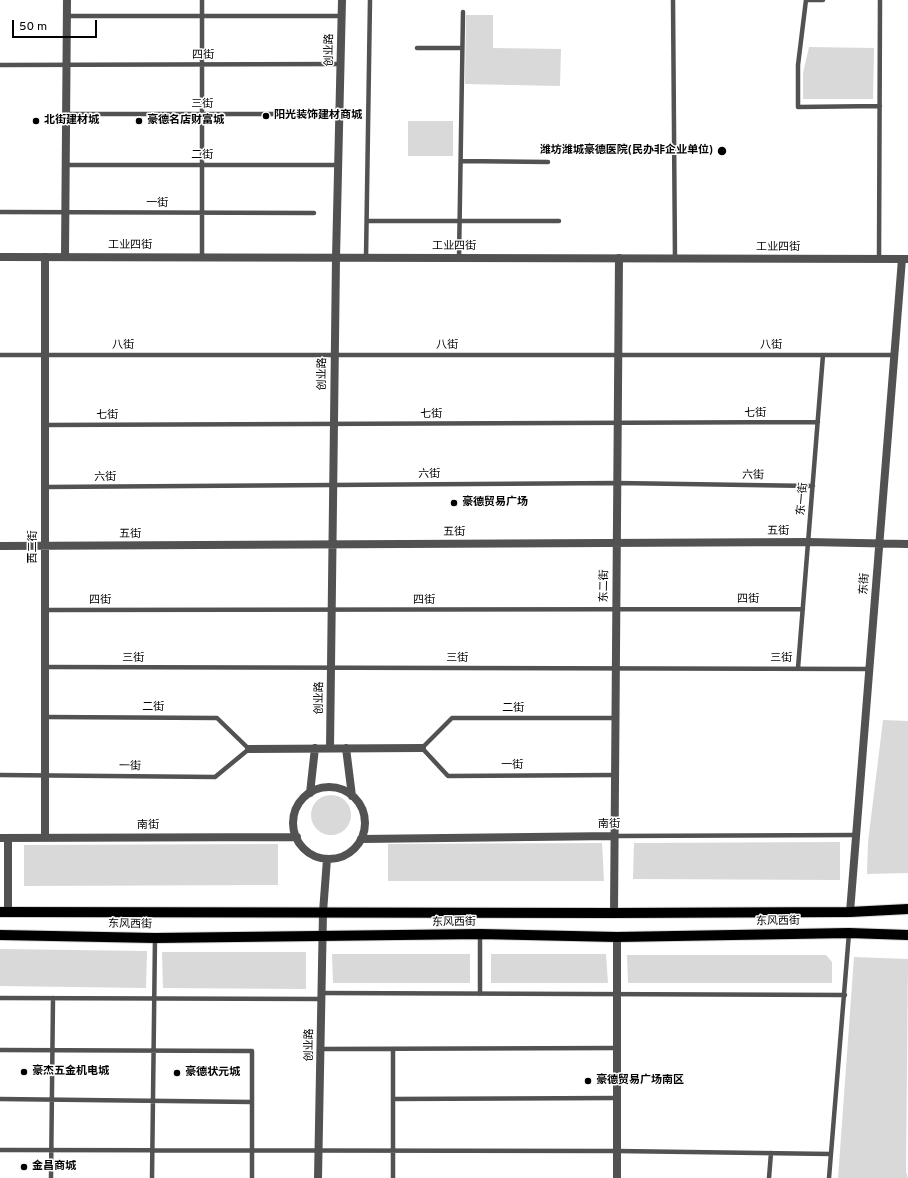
<!DOCTYPE html>
<html>
<head>
<meta charset="utf-8">
<style>
	body { margin:0 }
	#map { position:relative; width:908px; height:1178px; overflow:hidden; background:#fff; font-family:Overpass,sans-serif }
	canvas { display:block }
	.scale { position:absolute; left:12px; top:20px; width:85px; height:18px; box-sizing:border-box; border:2px solid #000; border-top:0; padding-left:5px; font-size:12px; line-height:14px; white-space:nowrap; color:#000; -webkit-text-stroke:3px #fff; paint-order:stroke }
</style>
</head>
<body>
<div id="map">
<canvas width="908" height="1178"></canvas>
<div class="scale">50 m</div>
</div>
<script>
const g = document.querySelector('canvas').getContext('2d');
g.lineJoin = 'round';
function fillPath(path, color) { g.fillStyle = color; g.fill(path, 'evenodd'); }
const poly = rows => new Path2D(rows.map(r => 'M' + r).join(''));
function trace(path, color, width, dash) { g.strokeStyle = color; g.lineWidth = width; g.lineCap = dash ? 'butt' : 'round'; g.setLineDash(dash || []); g.stroke(path); }
function drawText(font, color, halo, rows, align = 'center') {
  g.font = font + ' Overpass,"Noto Sans SC",sans-serif'; g.lineWidth = 3; g.setLineDash([]); g.textBaseline = 'middle'; g.strokeStyle = halo; g.fillStyle = color; for (const [text, x, y, turn = 0] of rows) {
    g.save(); g.translate(x, y); g.rotate((+turn || 0) * Math.PI / 180); g.textAlign = isNaN(turn) ? turn : align; if (halo) g.strokeText(text, 0, 0); g.fillText(text, 0, 0); g.restore();
  }
}
const green = poly([
	[466,15,493,15,493,48,561,49,560,86,465,84],
	[809,47,874,48,873,99,803,99,803,73],
	[408,121,453,121,453,156,408,156],
	[883,720,908,721,908,873,867,874,868,842],
	'311 815a20 20 0 1 1 40 0a20 20 0 1 1-40 0Z',
	[840,842,840,880,633,879,634,843],
	[602,843,604,881,388,881,388,844],
	[278,844,278,885,24,886,24,845],
	[0,949,147,951,146,988,0,986],
	[162,952,306,952,306,989,163,988],
	[332,954,470,954,470,983,333,983],
	[491,954,606,954,608,983,491,983],
	[627,955,826,955,832,962,832,983,628,983],
	[854,957,908,959,906,1172,908,1178,838,1178]
]);
const service = poly([
	[202,0,202,257],
	[673,0,675,259],
	[823,0,806,0,798,65,798,107,880,106],
	[66,16,341,16],
	[417,48,462,48],
	[0,65,340,64],
	[66,114,339,114],
	[461,161,548,162],
	[66,165,338,165],
	[0,212,314,213],
	[367,221,559,221],
	[366,258,370,0],
	[459,258,463,12],
	[879,259,880,0],
	[0,355,894,355],
	[45,425,818,422],
	[45,487,617,483,813,486],
	[45,610,803,609],
	[45,667,869,669],
	[798,668,823,355],
	[0,775,215,777,249,749,217,718,45,717],
	[614,775,448,776,422,748,452,718,615,718],
	[614,836,856,835],
	[322,993,845,995],
	[480,994,480,934],
	[0,998,322,999],
	[321,1049,617,1048],
	[0,1050,252,1051,252,1178],
	[0,1099,252,1102],
	[393,1099,617,1098],
	[0,1150,617,1151,831,1154],
	[51,1178,53,998],
	[152,1178,155,938],
	[393,1178,393,1049],
	[769,1178,771,1153],
	[829,1178,849,933]
]);
const minor = poly([
	[65,257,67,0],
	[0,546,808,542,908,544],
	[330,748,336,258],
	[346,748,352,796],
	[249,749,422,748],
	'293 823a36 36 0 1 1 72 0a36 36 0 1 1-72 0Z',
	[310,793,315,748],
	[45,837,45,257],
	[0,838,297,837],
	[8,838,8,912],
	[361,839,614,836],
	[323,912,327,859],
	[850,912,902,259],
	[614,913,619,258],
	[617,1178,617,937]
]);
const tertiary = poly([
	[0,257,908,259],
	[336,258,342,0],
	[318,1178,323,912]
]);
const primary = poly([
	[0,912,614,913,850,912,908,909],
	[0,935,155,938,480,934,617,937,849,933,908,935]
]);
const markers = [
	[266,116,4,"#000"],
	[36,121,4,"#000"],
	[139,121,4,"#000"],
	[722,151,5,"#000"],
	[454,503,4,"#000"],
	[24,1072,4,"#000"],
	[177,1073,4,"#000"],
	[588,1081,4,"#000"],
	[24,1167,4,"#000"]
];
const streetNames = [
	["创业路",330,50,-89],
	["四街",203,56],
	["三街",202,105],
	["二街",202,156],
	["一街",157,204],
	["工业四街",130,246],
	["工业四街",454,247],
	["工业四街",778,248],
	["八街",123,346],
	["八街",447,346],
	["八街",771,346],
	["创业路",323,374,-89],
	["七街",755,414],
	["七街",431,415],
	["七街",107,416],
	["六街",429,475],
	["六街",753,476,1],
	["六街",105,478],
	["东一街",803,499,-85],
	["五街",778,532],
	["五街",454,533],
	["五街",130,535],
	["西二街",34,547,-90],
	["东街",865,584,-86],
	["东二街",605,586,-89],
	["四街",748,600],
	["四街",100,601],
	["四街",424,601],
	["三街",133,659],
	["三街",457,659],
	["三街",781,659],
	["创业路",320,698,-89],
	["二街",153,708],
	["二街",513,709],
	["一街",512,766],
	["一街",130,767,1],
	["南街",609,825],
	["南街",148,826],
	["东风西街",778,922,-1],
	["东风西街",454,923,-1],
	["东风西街",130,925,1],
	["创业路",310,1045,-89]
];
const poiNames = [
	["阳光装饰建材商城",274,116],
	["北街建材城",44,121],
	["豪德名店财富城",147,121],
	["潍坊潍城豪德医院(民办非企业单位)",713,151,"right"],
	["豪德贸易广场",462,503],
	["豪杰五金机电城",32,1072],
	["豪德状元城",185,1073],
	["豪德贸易广场南区",596,1081],
	["金昌商城",32,1167]
];
fillPath(green, '#d9d9d9');
trace(primary, '#dbdbdb', 12);
trace(service, '#525252', 4.5);
trace(minor, '#525252', 8);
trace(tertiary, '#525252', 8);
trace(primary, '#000', 10);
for (const [x, y, r, color] of markers) { const dot = new Path2D(); dot.arc(x, y, r, 0, 2 * Math.PI); g.fillStyle = color; g.fill(dot); trace(dot, '#fff', 1.5); }
drawText('11px', '#000', '#fff', streetNames);
drawText('bold 11px', '#000', '#fff', poiNames, 'left');
</script>
</body>
</html>
